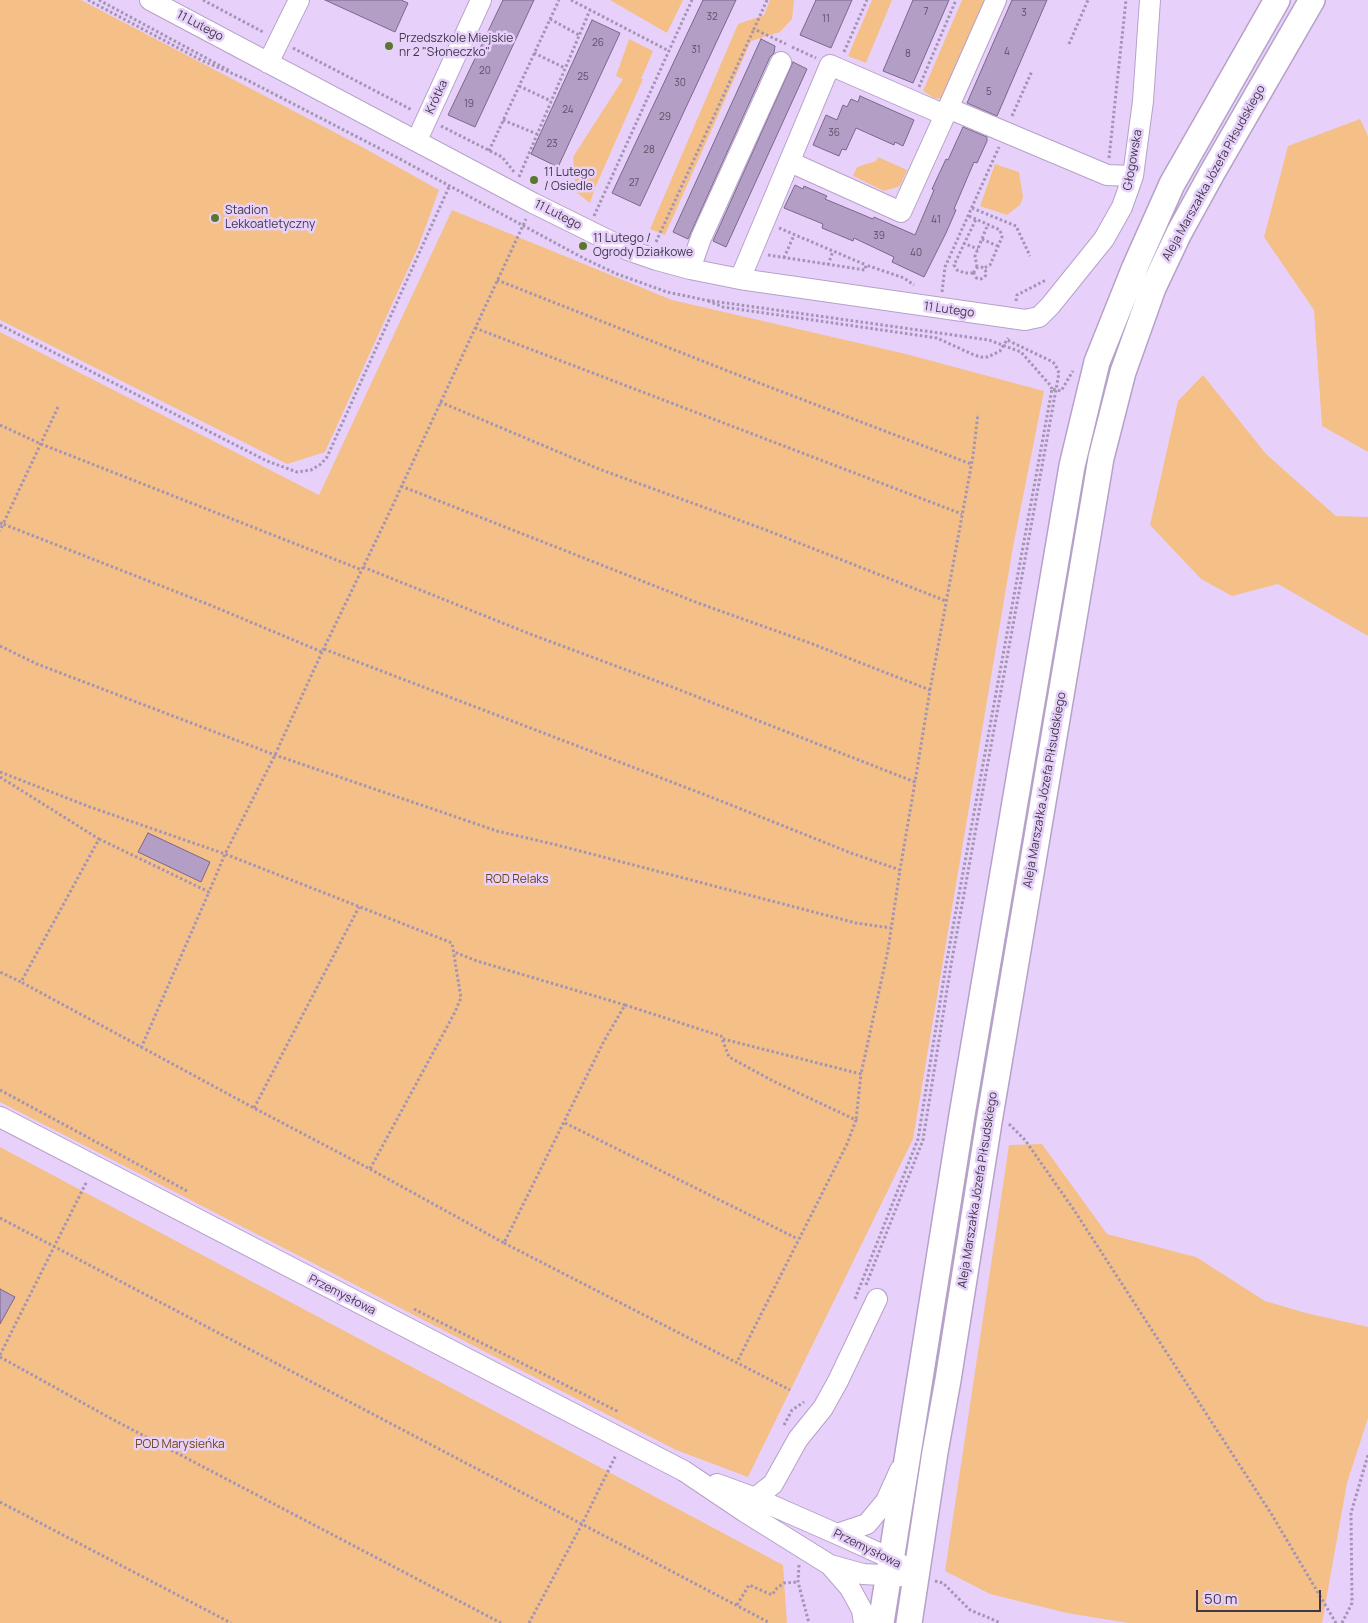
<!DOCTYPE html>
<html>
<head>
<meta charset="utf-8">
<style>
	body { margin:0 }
	#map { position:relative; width:1368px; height:1623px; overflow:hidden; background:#e7d1fb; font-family:Manrope,sans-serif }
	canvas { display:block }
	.scale { position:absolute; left:1196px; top:1590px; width:125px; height:22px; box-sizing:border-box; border:2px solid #403848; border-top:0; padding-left:6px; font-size:15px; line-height:18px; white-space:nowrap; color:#403848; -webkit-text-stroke:4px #e7d1fb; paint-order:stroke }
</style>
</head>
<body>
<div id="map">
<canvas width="1368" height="1623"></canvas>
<div class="scale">50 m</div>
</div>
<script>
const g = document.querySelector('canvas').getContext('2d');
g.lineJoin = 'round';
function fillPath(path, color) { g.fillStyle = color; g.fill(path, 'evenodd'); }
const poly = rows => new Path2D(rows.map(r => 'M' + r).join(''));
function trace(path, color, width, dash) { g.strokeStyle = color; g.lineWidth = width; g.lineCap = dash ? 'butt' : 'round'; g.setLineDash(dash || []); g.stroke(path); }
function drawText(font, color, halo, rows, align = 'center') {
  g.font = font + ' Manrope,sans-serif'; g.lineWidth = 5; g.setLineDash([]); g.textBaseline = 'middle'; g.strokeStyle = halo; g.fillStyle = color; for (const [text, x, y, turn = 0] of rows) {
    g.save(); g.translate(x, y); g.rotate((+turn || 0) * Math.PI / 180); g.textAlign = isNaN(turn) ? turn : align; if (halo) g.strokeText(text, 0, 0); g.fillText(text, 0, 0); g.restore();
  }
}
const green = poly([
	[0,0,81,0,355,143,439,190,419,245,325,452,287,464,0,320],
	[610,0,683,0,667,33],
	[770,0,794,0,792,19,780,32,751,41,665,235,650,229,738,24,764,15],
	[872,0,892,0,866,63,848,56],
	[962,0,989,0,944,99,934,98,923,91],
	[629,39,653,51,641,79,643,79,595,188,590,203,576,192,573,157,623,79,616,76],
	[1360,119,1368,136,1368,452,1322,426,1314,310,1264,237,1288,146],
	[878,157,907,170,900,186,884,191,853,176,857,167,876,161],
	[995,164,1019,172,1023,197,1020,205,1007,215,980,206],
	[452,210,672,300,902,353,1044,391,1013,547,913,1139,748,1477,676,1450,0,1102,0,332,319,495],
	[1203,375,1266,454,1336,516,1368,517,1368,636,1278,584,1232,596,1201,579,1150,525,1178,401],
	[1042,1144,1107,1234,1196,1257,1265,1301,1306,1313,1368,1327,1368,1418,1347,1483,1322,1623,1128,1623,1067,1613,990,1594,945,1571,1009,1145],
	[0,1147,783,1565,787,1623,0,1623]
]);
const building = poly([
	[325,0,401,0,408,3,395,32,325,0],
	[503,0,534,0,475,127,448,115,503,0],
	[703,0,736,0,640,206,612,193,703,0],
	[816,0,852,0,831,48,800,35,816,0],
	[913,0,949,0,913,83,883,71,913,0],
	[1012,0,1047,0,997,116,967,103,1012,0],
	[592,20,620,33,558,167,531,154,592,20],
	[761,39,775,46,774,53,770,57,688,239,673,232,761,39],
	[793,62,807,69,726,247,713,241,793,62],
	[860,96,914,120,903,146,895,142,894,145,856,128,846,150,842,149,839,156,813,145,826,115,837,120,843,105,847,107,851,99,858,102,860,96],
	[963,127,987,137,987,141,977,163,974,162,954,209,956,210,946,233,924,277,892,262,894,257,854,238,853,241,822,228,823,224,784,208,795,185,803,189,804,186,827,196,825,199,873,219,874,217,915,235,934,190,932,189,946,159,948,160,963,127],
	[148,833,210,862,201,882,138,852,148,833],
	[0,1289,15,1297,0,1324,0,1289]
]);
const path = poly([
	[88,0,201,60,245,79,398,158,585,259,617,274,667,292,705,300,989,340,1021,352,1050,385,1052,389],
	[99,0,230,71],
	[203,0,263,32],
	[571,0,669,51],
	[767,0,754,29,786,44],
	[550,19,579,35],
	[1069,44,1088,0],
	[792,47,816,58],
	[293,48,412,110],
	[844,52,867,0],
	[534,53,565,68],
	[519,86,551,101],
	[919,87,956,0],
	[1012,116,1032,71],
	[503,120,537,134],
	[441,126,502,157,515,173],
	[489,151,559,0],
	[1109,158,1126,0],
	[519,177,590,10],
	[972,208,1016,226,1030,256],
	[594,216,692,0],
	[969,216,1000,230,1002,237,990,265,984,268],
	[779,228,866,265],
	[982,239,998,246],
	[656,242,754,29],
	[963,243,978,249],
	[768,255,865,270,866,265,904,278,914,285],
	[784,258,794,235],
	[828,265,833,251],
	'974 273a6 6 0 1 1 12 0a6 6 0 1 1-12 0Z',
	[977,267,975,256,988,224],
	[973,273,965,273,957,270,954,265,976,219],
	[497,280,733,373,971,464],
	[942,292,945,267,999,147],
	[708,301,723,307,937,338,974,355,981,357,988,357,1000,351,1008,338],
	[1016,301,1017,295,1046,280],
	[0,325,267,461,297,472,311,470,321,464,327,457,449,187],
	[475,328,962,514],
	[440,402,599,469,766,530,946,601],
	[58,407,3,524,210,605,322,652,384,524,526,219],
	[0,425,41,444,362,570],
	[401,486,698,603,810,643,930,690,915,782],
	[0,523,3,524,0,531],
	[363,567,530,634,667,685,915,782,900,870],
	[0,646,37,664,275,755,497,831,557,845,856,923,891,928],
	[324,649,716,799,851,853,900,870,888,950,861,1074],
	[930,690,973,456,978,414],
	[0,772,90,807,225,854,452,943,461,998,454,1014,370,1169,254,1108,21,982],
	[0,777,99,839,21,982,0,972],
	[99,839,209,892,225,854,275,755,322,652],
	[625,1005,721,1036,729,1057,773,1081,856,1120,847,1144,737,1362],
	[723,1039,861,1074,856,1120],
	[141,1048,209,892],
	[0,1090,189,1192],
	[254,1108,359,907],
	[565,1123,798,1239],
	[1009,1124,1025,1140,1074,1210,1272,1515,1336,1623],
	[370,1169,504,1243,604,1041,625,1005,477,961,454,952],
	[0,1218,770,1623],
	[504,1243,790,1390],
	[866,1285,923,1140,951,965,1059,373,1055,364,1051,361,1007,340],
	[855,1299,918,1139,946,965,1052,389,1061,391,1073,371],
	[414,1309,619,1412],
	[0,1355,87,1181],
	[0,1357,110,1418,501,1623],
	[784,1425,792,1410,804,1402],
	[0,1502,231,1623],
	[799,1565,798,1582,809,1623],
	[935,1581,943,1583,970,1610,1001,1623],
	[737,1605,749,1585,772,1595,777,1588,784,1583,798,1582],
	[529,1623,582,1524,616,1455],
	[1342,1623,1352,1603,1351,1513,1368,1455]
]);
const minor = poly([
	[150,0,533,203,628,250,657,260,690,269,740,279,1025,320,1039,317,1050,306,1104,239,1122,207,1133,176,1143,101,1150,0],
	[268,63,299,0],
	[948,108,1107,175,1133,176],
	[417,140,481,0],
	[790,162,901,212,945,115],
	[690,269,701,238,781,62],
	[740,279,830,65,945,115,996,0],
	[0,1117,684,1471,745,1512,830,1565,863,1574,917,1577],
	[717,1484,755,1498,837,1534,892,1559,903,1566],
	[748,1508,755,1498,773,1484,798,1439,823,1408,838,1381,877,1299],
	[837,1534,867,1524,886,1501,900,1470],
	[830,1565,850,1588,862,1610,864,1623]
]);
const major = poly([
	[881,1623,962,1115,1072,466,1097,362,1135,267,1172,184,1277,0],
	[909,1623,935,1452,948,1380,989,1122,1101,458,1123,372,1153,288,1179,233,1212,173,1312,0]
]);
const markers = [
	[389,46,5,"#59782e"],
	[534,180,5,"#59782e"],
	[215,218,5,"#59782e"],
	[583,246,5,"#59782e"]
];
const numberNames = [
	["7",926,12],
	["3",1024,13],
	["32",712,17],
	["11",826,19],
	["26",598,43],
	["31",696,50],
	["4",1007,52],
	["8",908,54],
	["20",485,71],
	["25",583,77],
	["30",680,83],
	["5",989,92],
	["19",469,104],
	["24",568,110],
	["29",665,117],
	["36",834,133],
	["23",552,144],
	["28",649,150],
	["27",634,183],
	["41",936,220],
	["39",879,236],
	["40",916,253]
];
const streetNames = [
	["11 Lutego",200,26,28],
	["Krótka",437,97,-65],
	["Głogowska",1133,160,-80],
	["Aleja Marszałka Józefa Piłsudskiego",1214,173,-61],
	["11 Lutego",558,215,27],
	["11 Lutego",949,310,8],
	["Aleja Marszałka Józefa Piłsudskiego",1045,790,-80],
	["Aleja Marszałka Józefa Piłsudskiego",978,1190,-81],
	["Przemysłowa",342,1295,27],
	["Przemysłowa",867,1549,26]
];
const poiNames = [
	["Przedszkole Miejskie",399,39],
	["nr 2 \"Słoneczko\"",399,53],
	["11 Lutego",544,173],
	["/ Osiedle",544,187],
	["Stadion",225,211],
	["Lekkoatletyczny",225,225],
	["11 Lutego /",593,239],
	["Ogrody Działkowe",593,253]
];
const parkNames = [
	["ROD Relaks",517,880],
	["POD Marysieńka",180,1445]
];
fillPath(green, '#f4c088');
fillPath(building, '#b39ec5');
trace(building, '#7b678c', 1);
trace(minor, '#b6a1c9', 22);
trace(major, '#b6a1c9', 28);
trace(path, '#a494b4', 3, [2.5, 2.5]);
trace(minor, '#fff', 20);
trace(major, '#fff', 25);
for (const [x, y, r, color] of markers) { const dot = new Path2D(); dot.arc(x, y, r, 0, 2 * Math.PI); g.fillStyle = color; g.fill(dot); trace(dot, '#e7d1fb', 2); }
drawText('10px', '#5d5267', null, numberNames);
drawText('12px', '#403848', '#e7d1fb', streetNames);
drawText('12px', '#403848', '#e7d1fb', poiNames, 'left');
drawText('12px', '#6f460c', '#e7d1fb', parkNames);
</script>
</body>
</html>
